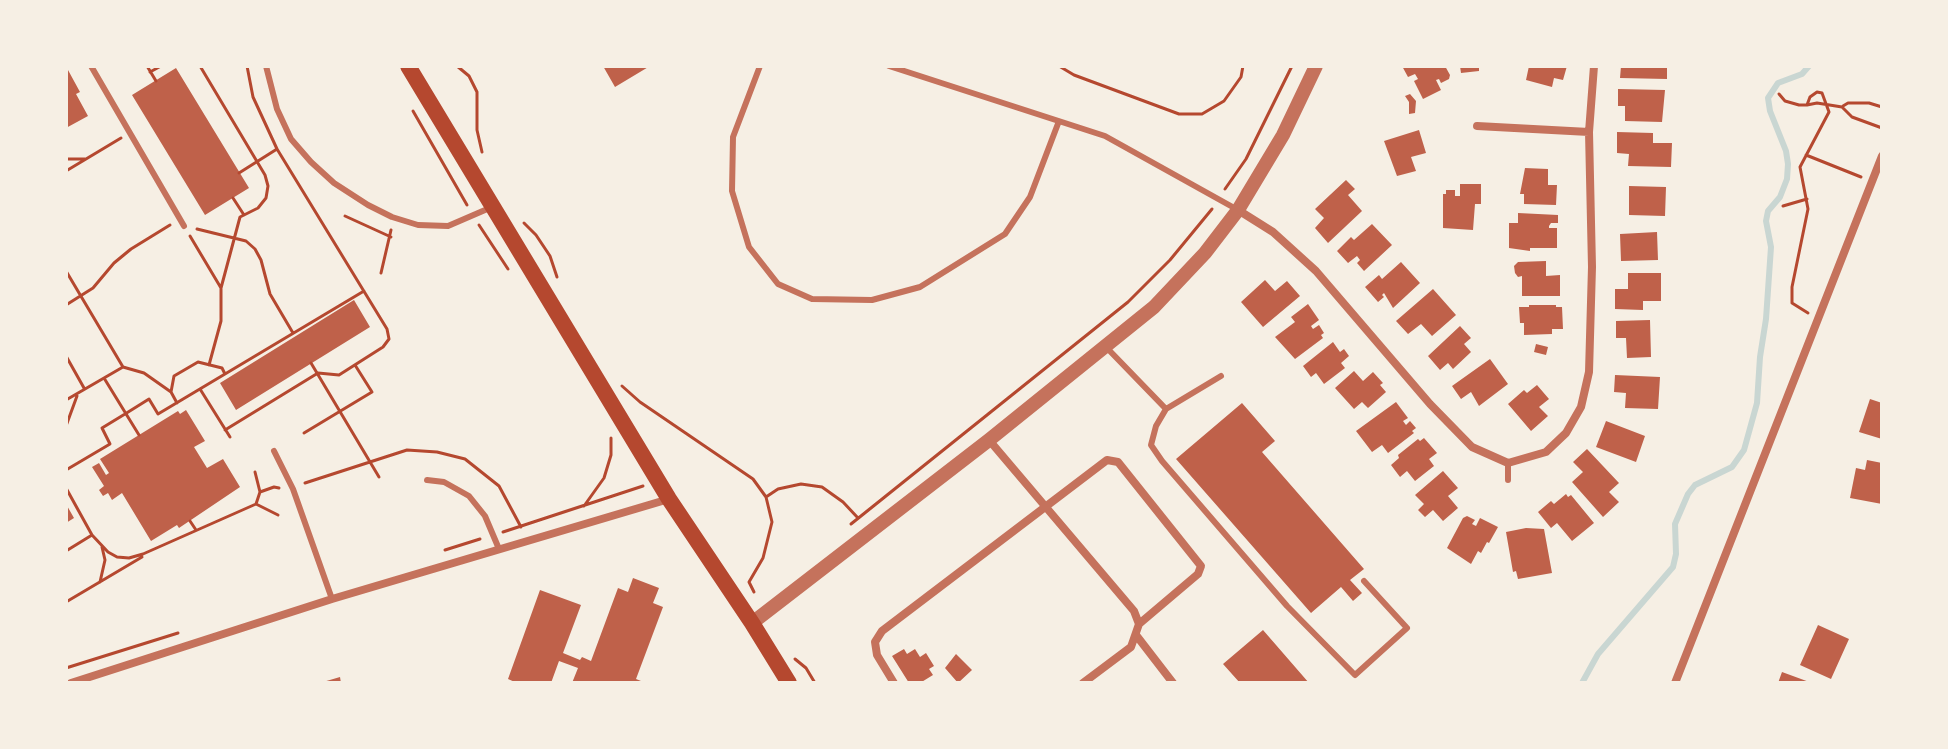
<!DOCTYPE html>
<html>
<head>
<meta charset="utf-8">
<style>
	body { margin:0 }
	#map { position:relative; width:1948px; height:749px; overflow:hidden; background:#f6efe4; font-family:"DejaVu Sans",sans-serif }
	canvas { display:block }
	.frame { position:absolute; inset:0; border:68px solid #f6efe4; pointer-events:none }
</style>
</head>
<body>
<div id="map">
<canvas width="1948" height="749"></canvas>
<div class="frame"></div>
</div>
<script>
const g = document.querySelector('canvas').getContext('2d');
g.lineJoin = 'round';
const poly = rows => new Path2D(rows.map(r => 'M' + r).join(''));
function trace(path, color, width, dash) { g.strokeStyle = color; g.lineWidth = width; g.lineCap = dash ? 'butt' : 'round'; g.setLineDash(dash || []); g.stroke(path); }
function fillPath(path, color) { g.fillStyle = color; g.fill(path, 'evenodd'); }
const stream = poly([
	[1582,683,1598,654,1673,567,1676,554,1675,524,1688,494,1695,485,1732,467,1744,450,1757,403,1760,357,1766,319,1771,247,1766,221,1768,211,1780,197,1787,179,1788,164,1786,151,1770,111,1768,98,1778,83,1802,74,1809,66]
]);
const building = poly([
	[603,66,650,66,615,87],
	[1402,66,1445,66,1450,75,1449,79,1441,83,1439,79,1436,80,1441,90,1423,99,1414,81,1418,79,1415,74,1408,77],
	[1460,66,1479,66,1479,71,1461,73],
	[1529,66,1567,66,1563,80,1554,78,1552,87,1526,80],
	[1621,66,1667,66,1667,79,1620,78],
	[176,68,249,188,205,215,132,95],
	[68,70,80,92,76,94,88,116,66,128],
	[1618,89,1665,90,1662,122,1625,121,1625,106,1618,106],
	[1410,94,1416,101,1415,113,1409,114,1409,102,1405,96],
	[1419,130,1426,153,1411,157,1416,171,1397,176,1384,141],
	[1617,132,1653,133,1653,143,1672,143,1671,167,1628,166,1629,154,1617,153],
	[1525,168,1548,169,1548,185,1557,185,1556,205,1524,204,1524,194,1520,194],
	[1346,180,1355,189,1348,195,1362,211,1328,243,1315,228,1324,218,1315,209],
	[1460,184,1481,184,1481,204,1475,204,1473,230,1443,228,1443,194,1446,194,1446,190,1455,190,1455,196,1460,196],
	[1629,186,1666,187,1665,216,1629,215],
	[1518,213,1558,215,1558,223,1551,223,1549,226,1549,228,1557,228,1557,248,1530,248,1530,251,1509,248,1509,223,1518,223],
	[1372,224,1392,245,1364,271,1357,263,1360,260,1357,256,1348,263,1337,251,1351,237,1354,240],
	[1657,232,1658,260,1621,261,1620,234],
	[1546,261,1546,276,1560,275,1560,296,1522,296,1522,276,1518,277,1515,273,1514,266,1518,262],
	[1401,262,1420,283,1393,308,1384,293,1382,295,1384,297,1378,302,1365,287,1379,275,1382,279],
	[1628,273,1661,273,1661,301,1643,301,1643,310,1615,309,1615,289,1628,289],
	[1265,280,1275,291,1287,281,1300,296,1263,327,1241,302],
	[1433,289,1456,315,1432,336,1421,324,1408,334,1396,321],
	[354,300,370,327,236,410,220,383],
	[1308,304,1319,320,1311,326,1313,329,1319,325,1324,333,1321,335,1323,338,1295,359,1275,337,1295,322,1291,317],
	[1529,305,1556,305,1556,307,1562,307,1563,329,1552,329,1552,334,1524,335,1524,323,1520,323,1519,307,1529,307],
	[1650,320,1651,357,1627,358,1626,338,1616,338,1616,321],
	[1460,326,1471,338,1464,344,1471,352,1453,369,1448,363,1440,370,1428,356],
	[1333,342,1340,352,1344,349,1349,356,1341,363,1345,368,1324,384,1316,373,1311,377,1303,366],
	[1536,344,1548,347,1546,355,1534,352],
	[1490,359,1508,384,1479,406,1471,392,1461,399,1452,386],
	[1354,371,1363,381,1373,372,1383,383,1380,385,1386,392,1368,408,1362,402,1354,409,1335,388],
	[1615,375,1660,377,1658,409,1625,408,1626,393,1614,392],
	[1537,385,1549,399,1539,407,1548,416,1531,431,1508,404,1524,390,1527,393],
	[1870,399,1882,403,1882,439,1859,432],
	[1396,402,1408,418,1403,421,1406,425,1410,421,1416,428,1412,431,1414,433,1388,453,1382,445,1372,452,1356,431],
	[1242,403,1275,441,1262,452,1364,569,1350,580,1362,593,1353,601,1341,587,1311,613,1176,459],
	[186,410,205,441,194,447,207,468,223,459,240,487,179,528,177,525,151,541,122,493,112,500,108,493,103,496,99,490,104,486,92,467,99,463,106,475,109,473,100,459,178,411,180,414],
	[1606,421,1645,436,1636,462,1596,447],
	[1424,438,1437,453,1429,459,1434,466,1415,481,1407,471,1400,477,1391,465,1399,458,1398,455,1418,439,1420,441],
	[1587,449,1619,483,1609,492,1619,502,1603,517,1572,482,1583,472,1573,462],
	[1867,460,1882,463,1882,504,1850,498,1856,468,1865,470],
	[1443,471,1458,488,1448,496,1458,508,1443,521,1433,510,1425,517,1418,510,1424,504,1415,495],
	[1566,494,1568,497,1571,495,1594,523,1572,541,1557,523,1551,528,1538,512,1551,501,1554,504],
	[66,504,74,518,66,523],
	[1467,516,1475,520,1472,524,1476,526,1480,518,1498,527,1489,543,1487,542,1481,553,1478,551,1471,564,1447,548,1463,518],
	[1526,528,1544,529,1552,573,1518,579,1516,571,1513,572,1506,532],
	[633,578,659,588,653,603,663,607,636,679,646,683,572,683,578,668,559,661,551,683,517,683,508,679,540,590,581,605,563,653,580,660,582,657,591,661,618,588,628,592],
	[1818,625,1849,639,1831,679,1800,665],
	[1263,630,1309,683,1240,683,1223,664],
	[904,649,907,654,915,649,920,657,926,653,934,666,929,669,933,675,920,683,909,683,892,656],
	[956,654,972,670,958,683,945,668],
	[1782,672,1812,683,1778,683],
	[340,677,341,683,323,683,323,682]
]);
const path = poly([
	[147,66,156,81],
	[200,66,265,175,268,186,266,198,258,208,240,217,221,288,221,321,209,365],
	[457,66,469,76,477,92,477,130,482,152],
	[1059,66,1074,75,1179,114,1202,114,1224,101,1241,77,1243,66],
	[150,72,161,66],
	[1779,94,1785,101,1799,105,1807,105,1810,97,1817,92,1822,93,1829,112,1800,167,1808,209,1792,287,1792,303,1808,313],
	[1807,105,1817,103,1842,107,1852,117,1882,128],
	[1843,106,1848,103,1869,103,1882,107],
	[413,111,467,205],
	[1806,155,1861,177],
	[66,159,85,159],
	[66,171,121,138],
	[239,173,277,149,253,97,247,66],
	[1225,189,1246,159,1292,66],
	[233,198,244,215],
	[1783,206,1807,199],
	[345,216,391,237],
	[524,223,536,235,550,256,557,277],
	[479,225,508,269],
	[197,229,246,241,255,249,261,260,270,294,293,333],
	[190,236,221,288],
	[66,271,123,367],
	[381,273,391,230],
	[66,305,93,288,114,263,131,249,170,225],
	[66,356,84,388],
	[311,363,379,477],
	[104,378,139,435],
	[622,386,640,402,753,479,766,497,772,522,763,558,749,582,754,592],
	[200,389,230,437],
	[66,400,123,367,144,373,171,392],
	[177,403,171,392,174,376,198,362,222,368,225,374],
	[66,426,77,396],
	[225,430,318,373,339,375,383,347,389,339,387,329,277,149],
	[304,433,372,392,355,365],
	[66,470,110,444,102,428,125,414,149,399,158,414,364,291],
	[305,483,407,450,437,452,465,459,499,486,521,527],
	[66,488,92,535,108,552,117,557,129,558,143,554,256,504,260,492,255,472],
	[260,492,274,487,279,488],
	[766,497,778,489,801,484,822,487,843,502,858,518],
	[256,504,278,515],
	[584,506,604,478,611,455,611,438],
	[190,521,196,530],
	[851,524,1128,302,1170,260,1212,209],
	[503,532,643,486],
	[445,550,480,539],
	[66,551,92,535],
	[100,582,105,560,102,547],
	[66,602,142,557],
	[795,659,806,668,815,683],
	[66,668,178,633]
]);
const service = poly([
	[91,66,184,226],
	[266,66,277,109,291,139,311,162,334,183,368,205,392,217,418,225,448,226,492,207],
	[760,66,733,137,732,191,749,247,778,284,812,299,872,300,920,287,1005,234,1030,197,1059,121],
	[889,66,1105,136,1238,210],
	[1106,347,1166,409,1156,426,1151,445,1162,461,1287,606,1355,675,1407,628,1364,581],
	[1166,409,1221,376],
	[274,451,293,489,332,599],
	[1508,463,1508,480],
	[427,480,444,482,469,496,485,516,499,549]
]);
const minor = poly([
	[1477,126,1589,132],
	[1238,210,1273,232,1316,271,1430,404,1472,447,1508,463,1546,452,1566,433,1581,407,1589,372,1592,267,1589,132,1594,66],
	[989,440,1134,611,1139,624,1131,647,1083,683],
	[1136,635,1173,683],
	[71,683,332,599,669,499],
	[894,683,877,655,875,642,882,631,1107,460,1118,462,1201,566,1198,574,1139,624],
	[1675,683,1882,156]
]);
const tertiary = poly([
	[752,623,989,440,1154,307,1205,253,1238,210,1283,135,1316,66]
]);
const secondary = poly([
	[408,66,669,499,752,623,789,683]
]);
trace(stream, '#c9d6d2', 6);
fillPath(building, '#bf614a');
trace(path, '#b5482f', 3);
trace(service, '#c5725c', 6);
trace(minor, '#c5725c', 8);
trace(tertiary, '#c5725c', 14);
trace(secondary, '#b5482f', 16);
</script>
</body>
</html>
